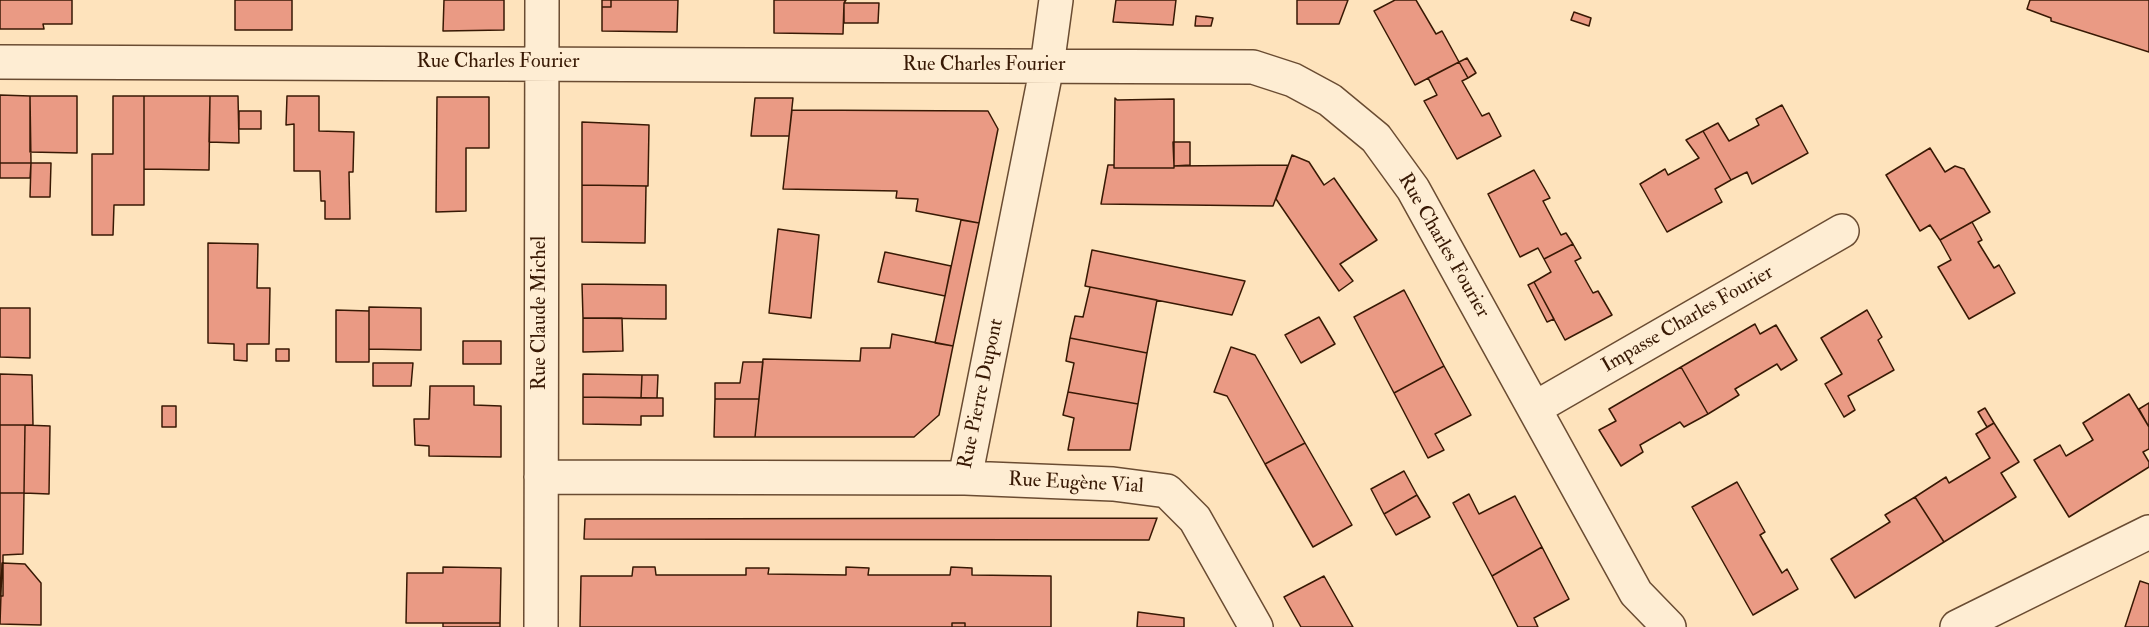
<!DOCTYPE html>
<html>
<head>
<meta charset="utf-8">
<style>
	body { margin:0 }
	canvas { display:block; background:#fee3bc }
</style>
</head>
<body>
<canvas width="2149" height="627"></canvas>
<script>
const g = document.querySelector('canvas').getContext('2d');
g.lineJoin = 'round';
function fillPath(path, color) { g.fillStyle = color; g.fill(path, 'evenodd'); }
const poly = rows => new Path2D(rows.map(r => 'M' + r).join(''));
function trace(path, color, width, dash) { g.strokeStyle = color; g.lineWidth = width; g.lineCap = dash ? 'butt' : 'round'; g.setLineDash(dash || []); g.stroke(path); }
function drawText(font, color, halo, rows, align = 'center') {
  g.font = font + ' "IM FELL Double Pica",serif'; g.lineWidth = 5; g.setLineDash([]); g.textBaseline = 'middle'; g.strokeStyle = halo; g.fillStyle = color; for (const [text, x, y, turn = 0] of rows) {
    g.save(); g.translate(x, y); g.rotate((+turn || 0) * Math.PI / 180); g.textAlign = isNaN(turn) ? turn : align; if (halo) g.strokeText(text, 0, 0); g.fillText(text, 0, 0); g.restore();
  }
}
const building = poly([
	[0,0,72,0,72,24,43,24,44,29,0,29,0,0],
	[235,0,292,0,292,30,235,30,235,0],
	[444,0,504,0,504,30,443,31,444,0],
	[602,0,611,0,611,7,602,7,602,0],
	[611,0,678,0,677,32,602,31,602,7,611,7,611,0],
	[774,0,846,0,844,3,843,34,774,33,774,0],
	[1116,0,1176,0,1173,25,1113,22,1116,0],
	[1297,0,1348,0,1339,24,1297,24,1297,0],
	[1395,0,1416,0,1436,34,1442,31,1459,62,1415,85,1374,11,1395,0],
	[2030,0,2149,0,2149,52,2051,21,2051,18,2027,9,2030,0],
	[844,3,879,3,878,23,844,23,844,3],
	[1574,12,1591,18,1589,26,1571,20,1574,12],
	[1196,16,1213,18,1211,26,1195,26,1196,16],
	[1467,58,1476,73,1468,78,1459,62,1467,58],
	[1459,62,1468,78,1462,81,1482,116,1489,113,1501,136,1457,159,1424,101,1437,95,1428,78,1459,62],
	[0,95,30,96,31,163,0,163,0,95],
	[30,96,77,96,77,153,30,152,30,96],
	[113,96,144,96,144,205,114,205,113,235,92,235,92,154,113,154,113,96],
	[144,96,210,96,209,170,144,169,144,96],
	[210,96,238,96,239,143,209,142,210,96],
	[287,96,319,96,319,131,354,132,353,172,349,172,350,219,325,219,325,201,321,201,320,171,294,171,294,124,286,125,287,96],
	[437,97,489,97,489,148,466,148,466,211,436,212,437,97],
	[755,98,793,98,789,136,751,136,755,98],
	[1115,98,1117,100,1174,99,1174,168,1114,168,1115,98],
	[1782,105,1808,153,1752,184,1747,172,1731,180,1703,131,1718,123,1729,141,1759,125,1756,119,1782,105],
	[792,110,988,111,998,129,979,223,916,211,918,199,896,198,897,191,783,189,792,110],
	[239,111,261,111,261,129,239,129,239,111],
	[582,122,649,125,648,186,582,185,582,122],
	[1703,131,1731,180,1715,189,1722,202,1667,232,1640,184,1665,169,1668,175,1699,158,1686,140,1703,131],
	[1173,142,1190,142,1190,165,1174,166,1173,142],
	[1930,148,1945,172,1955,166,1964,169,1990,212,1940,240,1930,225,1920,231,1886,175,1930,148],
	[1292,155,1309,162,1324,185,1334,178,1377,240,1340,264,1353,281,1339,291,1276,199,1292,155],
	[0,163,31,163,30,178,0,178,0,163],
	[31,163,51,163,50,197,30,197,31,163],
	[1108,165,1114,165,1114,168,1174,168,1174,166,1288,165,1273,206,1101,204,1108,165],
	[1534,170,1550,198,1543,201,1561,235,1566,233,1573,244,1544,259,1538,248,1520,257,1488,194,1534,170],
	[582,185,646,186,645,243,582,242,582,185],
	[961,220,979,223,953,346,935,343,961,220],
	[1972,222,1982,240,1978,242,1994,268,1999,265,2015,293,1969,319,1938,267,1951,260,1940,240,1972,222],
	[778,229,819,235,811,318,769,313,778,229],
	[208,243,258,244,257,288,270,288,269,344,247,344,247,361,234,360,234,344,208,343,208,243],
	[1573,244,1581,258,1575,261,1593,293,1598,291,1612,315,1565,340,1534,282,1551,272,1544,259,1573,244],
	[1092,250,1245,281,1232,315,1085,286,1092,250],
	[885,252,951,266,945,296,878,282,885,252],
	[1534,282,1554,319,1547,322,1528,285,1534,282],
	[582,284,666,285,666,319,583,318,582,284],
	[1090,287,1157,300,1147,353,1070,338,1075,316,1083,317,1090,287],
	[1404,290,1444,366,1394,393,1354,317,1404,290],
	[369,307,421,308,421,350,369,349,369,307],
	[0,308,30,308,30,358,0,357,0,308],
	[336,310,369,311,369,362,336,362,336,310],
	[1867,310,1882,337,1878,340,1894,370,1848,396,1855,410,1844,417,1825,384,1842,374,1821,338,1867,310],
	[1319,317,1335,344,1301,363,1285,335,1319,317],
	[583,318,622,318,623,351,583,352,583,318],
	[1755,324,1760,334,1776,325,1797,360,1781,370,1777,364,1735,389,1739,395,1708,414,1681,367,1755,324],
	[892,334,953,346,939,415,914,437,755,437,763,359,860,361,861,348,890,348,892,334],
	[1070,338,1147,353,1138,404,1068,392,1074,363,1066,361,1070,338],
	[463,341,501,341,501,364,463,364,463,341],
	[1231,347,1255,355,1305,443,1265,464,1227,396,1214,392,1231,347],
	[276,349,289,349,289,361,276,361,276,349],
	[743,362,763,362,759,399,715,399,715,383,740,383,743,362],
	[373,363,413,363,411,386,373,386,373,363],
	[1444,366,1471,415,1435,434,1444,450,1428,458,1394,393,1444,366],
	[1681,367,1708,414,1684,427,1680,422,1640,445,1643,452,1621,466,1599,430,1616,421,1609,409,1681,367],
	[0,374,32,375,33,425,0,425,0,374],
	[583,374,642,375,641,398,583,397,583,374],
	[642,375,658,375,657,398,641,398,642,375],
	[430,386,474,386,474,405,501,406,501,457,429,456,429,446,415,445,414,419,429,419,430,386],
	[1068,392,1138,404,1130,450,1068,450,1074,418,1063,415,1068,392],
	[2129,394,2149,427,2149,449,2143,452,2149,462,2149,467,2069,517,2034,460,2060,445,2066,456,2093,440,2083,423,2129,394],
	[583,397,663,398,663,416,641,416,641,425,583,424,583,397],
	[715,399,759,399,755,437,714,437,715,399],
	[2149,403,2149,427,2139,409,2149,403],
	[162,406,176,406,176,427,162,427,162,406],
	[1985,408,1994,423,1987,427,1978,412,1985,408],
	[1994,423,2019,462,2001,473,2016,497,1944,542,1915,497,1946,477,1949,483,1990,458,1976,434,1994,423],
	[0,425,25,425,24,493,0,493,0,425],
	[25,425,50,426,49,494,24,493,25,425],
	[1305,443,1352,525,1313,547,1265,464,1305,443],
	[1404,471,1417,495,1384,514,1371,489,1404,471],
	[1737,482,1765,532,1760,535,1782,573,1787,569,1798,589,1753,615,1692,507,1737,482],
	[0,493,24,493,23,554,3,555,3,596,0,596,0,493],
	[1469,494,1479,514,1515,496,1542,547,1492,576,1453,503,1469,494],
	[1417,495,1430,517,1396,535,1384,514,1417,495],
	[1915,497,1944,542,1855,598,1831,559,1890,522,1885,515,1915,497],
	[1157,518,1149,540,584,539,585,519,1157,518],
	[1542,547,1569,599,1534,618,1538,627,1518,627,1492,576,1542,547],
	[2,563,25,564,41,583,41,625,0,624,2,563],
	[443,567,501,568,500,623,406,623,407,573,443,573,443,567],
	[633,567,655,567,656,575,746,575,746,568,769,568,768,574,846,575,846,567,869,568,868,575,950,575,951,567,972,568,972,575,1051,576,1051,627,965,627,965,623,952,623,952,627,580,627,581,576,632,576,633,567],
	[1324,576,1353,627,1301,627,1284,597,1324,576],
	[2140,581,2149,584,2149,627,2125,627,2140,581],
	[1138,612,1184,618,1184,627,1137,627,1138,612],
	[443,623,500,623,500,627,443,627,443,623],
	[952,623,965,623,965,627,952,627,952,623]
]);
const minor = poly([
	[0,62,1253,67,1293,80,1330,100,1376,138,1413,189,1636,593,1669,627],
	[1535,408,1842,231],
	[541,477,965,478,1113,484,1167,491,1195,519,1256,627],
	[965,478,1047,66,1056,0],
	[541,627,542,0],
	[1957,627,2149,532]
]);
const streetNames = [
	["Rue Charles Fourier",498,63],
	["Rue Charles Fourier",984,66],
	["Rue Charles Fourier",1443,246,60],
	["Rue Claude Michel",541,313,-90],
	["Impasse Charles Fourier",1688,320,-30],
	["Rue Pierre Dupont",982,394,-78],
	["Rue Eugène Vial",1076,484,3]
];
fillPath(building, '#ea9a84');
trace(building, '#381904', 1.5);
trace(minor, '#6a4c32', 36);
trace(minor, '#feedd3', 33);
drawText('20px', '#381904', '#feedd3', streetNames);
</script>
</body>
</html>
